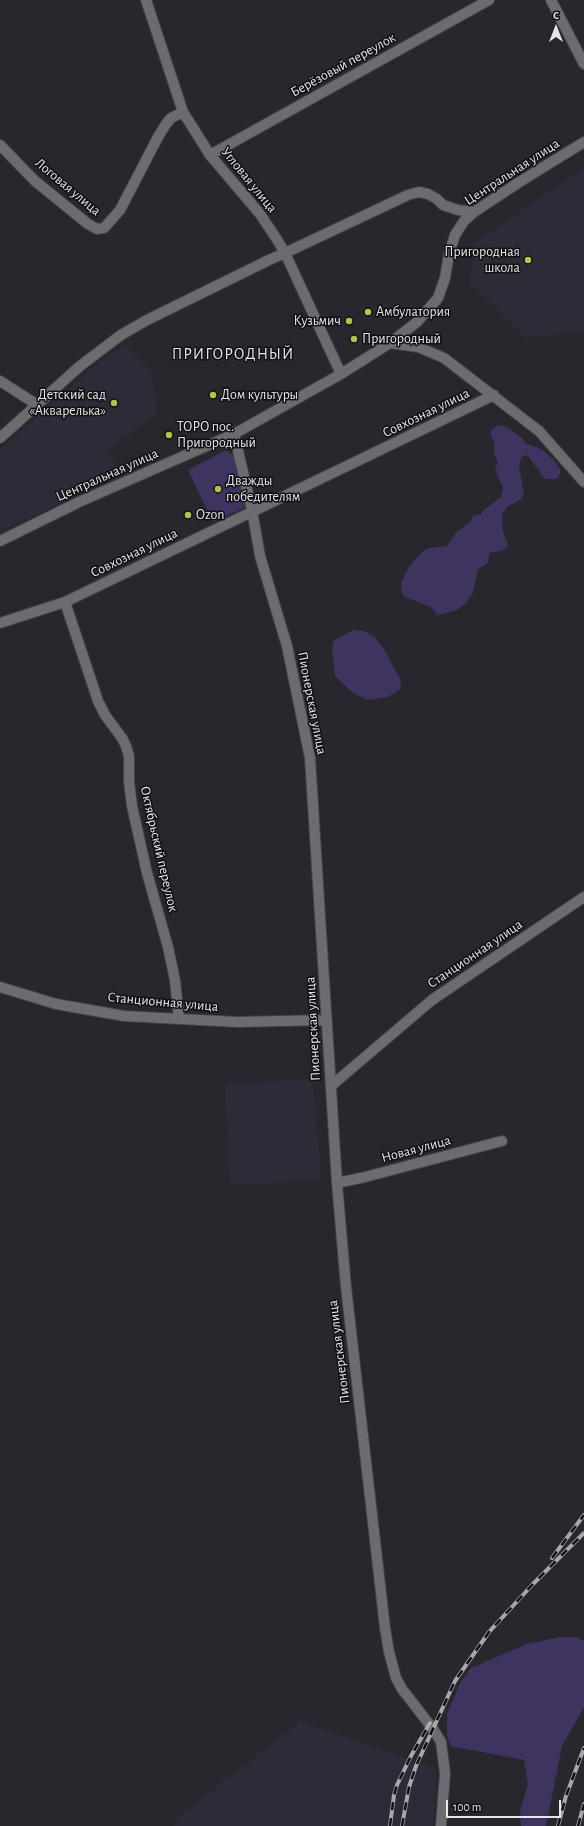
<!DOCTYPE html>
<html>
<head>
<meta charset="utf-8">
<style>
	body { margin:0 }
	#map { position:relative; width:584px; height:1826px; overflow:hidden; background:#28272d; font-family:"Alegreya Sans",sans-serif }
	canvas { display:block }
	.north { position:absolute; left:536px; top:8px; width:40px; height:40px; -webkit-text-stroke:3px #101013; paint-order:stroke; rotate:0deg; font-size:11px; font-weight:700; line-height:16px; text-align:center; color:#e7e6ea }
	.north::after { content:''; display:block; margin:auto; width:14px; height:18px; background:#e7e6ea; clip-path:polygon(50% 0,100% 100%,50% 72%,0 100%) }
	.scale { position:absolute; left:446px; top:1800px; width:115px; height:18px; box-sizing:border-box; border:2px solid #e7e6ea; border-top:0; padding-left:5px; font-size:12px; line-height:14px; white-space:nowrap; color:#e7e6ea; -webkit-text-stroke:3px #101013; paint-order:stroke }
</style>
</head>
<body>
<div id="map">
<canvas width="584" height="1826"></canvas>
<div class="north">С</div>
<div class="scale">100 m</div>
</div>
<script>
const g = document.querySelector('canvas').getContext('2d');
g.lineJoin = 'round';
function fillPath(path, color) { g.fillStyle = color; g.fill(path, 'evenodd'); }
const poly = rows => new Path2D(rows.map(r => 'M' + r).join(''));
function trace(path, color, width, dash) { g.strokeStyle = color; g.lineWidth = width; g.lineCap = dash ? 'butt' : 'round'; g.setLineDash(dash || []); g.stroke(path); }
function drawText(font, color, halo, rows, align = 'center') {
  g.font = font + ' "Alegreya Sans",sans-serif'; g.lineWidth = 3; g.setLineDash([]); g.textBaseline = 'middle'; g.strokeStyle = halo; g.fillStyle = color; for (const [text, x, y, turn = 0] of rows) {
    g.save(); g.translate(x, y); g.rotate((+turn || 0) * Math.PI / 180); g.textAlign = isNaN(turn) ? turn : align; if (halo) g.strokeText(text, 0, 0); g.fillText(text, 0, 0); g.restore();
  }
}
const built = poly([
	[584,168,584,331,526,338,471,285,473,244],
	[125,344,152,372,158,413,107,450,122,473,0,532,0,449,88,372],
	[313,1079,321,1180,230,1185,225,1085],
	[300,1721,437,1769,433,1826,173,1826,184,1813]
]);
const green = poly([
	[498,425,506,427,522,438,525,443,541,449,554,460,560,469,560,473,558,478,554,479,545,479,528,456,525,455,521,458,519,467,524,494,521,499,507,507,502,515,503,532,508,544,506,548,502,551,492,552,489,554,488,563,478,569,472,595,465,604,457,610,437,615,431,607,405,597,402,594,401,583,410,565,422,552,428,548,447,546,456,533,472,520,473,516,481,514,484,510,501,497,503,487,497,475,495,468,498,463,494,453,494,441,491,436,491,430],
	[226,450,233,455,245,498,244,508,213,522,188,470],
	[353,630,364,631,375,637,384,649,401,681,400,689,388,697,367,700,352,692,335,676,332,648,334,640],
	[560,1637,577,1637,584,1641,584,1707,562,1746,546,1826,521,1826,520,1812,528,1784,524,1760,451,1746,447,1736,447,1714,461,1681,471,1668,527,1644]
]);
const minor = poly([
	[146,0,183,112,210,155,260,214,276,238,285,253,341,374],
	[551,0,584,64],
	[0,145,35,181,88,224,97,229,104,228,120,210,158,137,166,124,171,118,183,112],
	[210,155,489,0],
	[390,343,418,347,444,358,539,431,584,482],
	[0,381,36,404],
	[234,434,252,510,260,556,287,646,310,758,337,1183,346,1287,385,1628,389,1652,396,1678,402,1689,433,1729,441,1742,445,1773,441,1826],
	[0,438,80,366,121,335,147,320,269,260,285,253,408,195,419,192,428,194,437,199,443,205,458,210,474,212],
	[0,541,79,502,234,434,341,374,390,343,417,322,438,298,445,278,449,254,455,235,464,221,474,212,521,181,584,142],
	[65,602,98,701,105,715,122,738,126,746,129,756,129,782,132,806,147,873,168,947,175,980,179,1019],
	[0,623,65,602,494,395],
	[0,987,56,1004,124,1016,237,1022,327,1020],
	[331,1086,432,1000,584,897],
	[337,1183,365,1177,502,1141]
]);
const rail = poly([
	[552,1558,584,1515],
	[390,1826,394,1795,397,1785,411,1756,430,1723],
	[402,1826,409,1787,416,1766,455,1681,489,1632,533,1584,584,1533],
	[558,1826,566,1796,584,1748],
	[578,1826,584,1804]
]);
const markers = [
	[528,260,4,"#b8c147"],
	[368,312,4,"#b8c147"],
	[349,321,4,"#b8c147"],
	[354,339,4,"#b8c147"],
	[213,395,4,"#b8c147"],
	[114,403,4,"#b8c147"],
	[169,435,4,"#b8c147"],
	[218,489,4,"#b8c147"],
	[188,515,4,"#b8c147"]
];
const streetNames = [
	["Берёзовый переулок",343,65,-29],
	["Центральная улица",512,172,-33],
	["Угловая улица",249,180,51],
	["Логовая улица",68,187,40],
	["Совхозная улица",426,413,-26],
	["Центральная улица",107,475,-24],
	["Совхозная улица",134,553,-26],
	["Пионерская улица",312,703,79],
	["Октябрьский переулок",159,849,77],
	["Станционная улица",475,954,-34],
	["Станционная улица",163,1002,5],
	["Пионерская улица",313,1029,-93],
	["Новая улица",416,1149,-15],
	["Пионерская улица",339,1352,-97]
];
const poiNames = [
	["Пригородная",520,252,"right"],
	["школа",520,268,"right"],
	["Амбулатория",376,312],
	["Кузьмич",341,321,"right"],
	["Пригородный",362,339],
	["Детский сад",106,395,"right"],
	["«Акварелька»",106,411,"right"],
	["Дом культуры",221,395],
	["ТОРО пос.",177,427],
	["Пригородный",177,443],
	["Дважды",226,481],
	["победителям",226,497],
	["Ozon",196,515]
];
const quarterNames = [
	["ПРИГОРОДНЫЙ",233,354]
];
fillPath(built, '#2e2b38');
fillPath(green, '#3f3460');
trace(minor, '#434247', 12);
trace(minor, '#6c6b6f', 10);
trace(rail, '#a8a7ac', 4);
trace(rail, '#101013', 2.5, [8]);
for (const [x, y, r, color] of markers) { const dot = new Path2D(); dot.arc(x, y, r, 0, 2 * Math.PI); g.fillStyle = color; g.fill(dot); trace(dot, '#101013', 1.5); }
drawText('14px', '#e7e6ea', '#101013', streetNames);
drawText('14px', '#e7e6ea', '#101013', poiNames, 'left');
g.letterSpacing = '1px';
drawText('16px', '#e7e6ea', '#101013', quarterNames);
g.letterSpacing = '0px';
</script>
</body>
</html>
